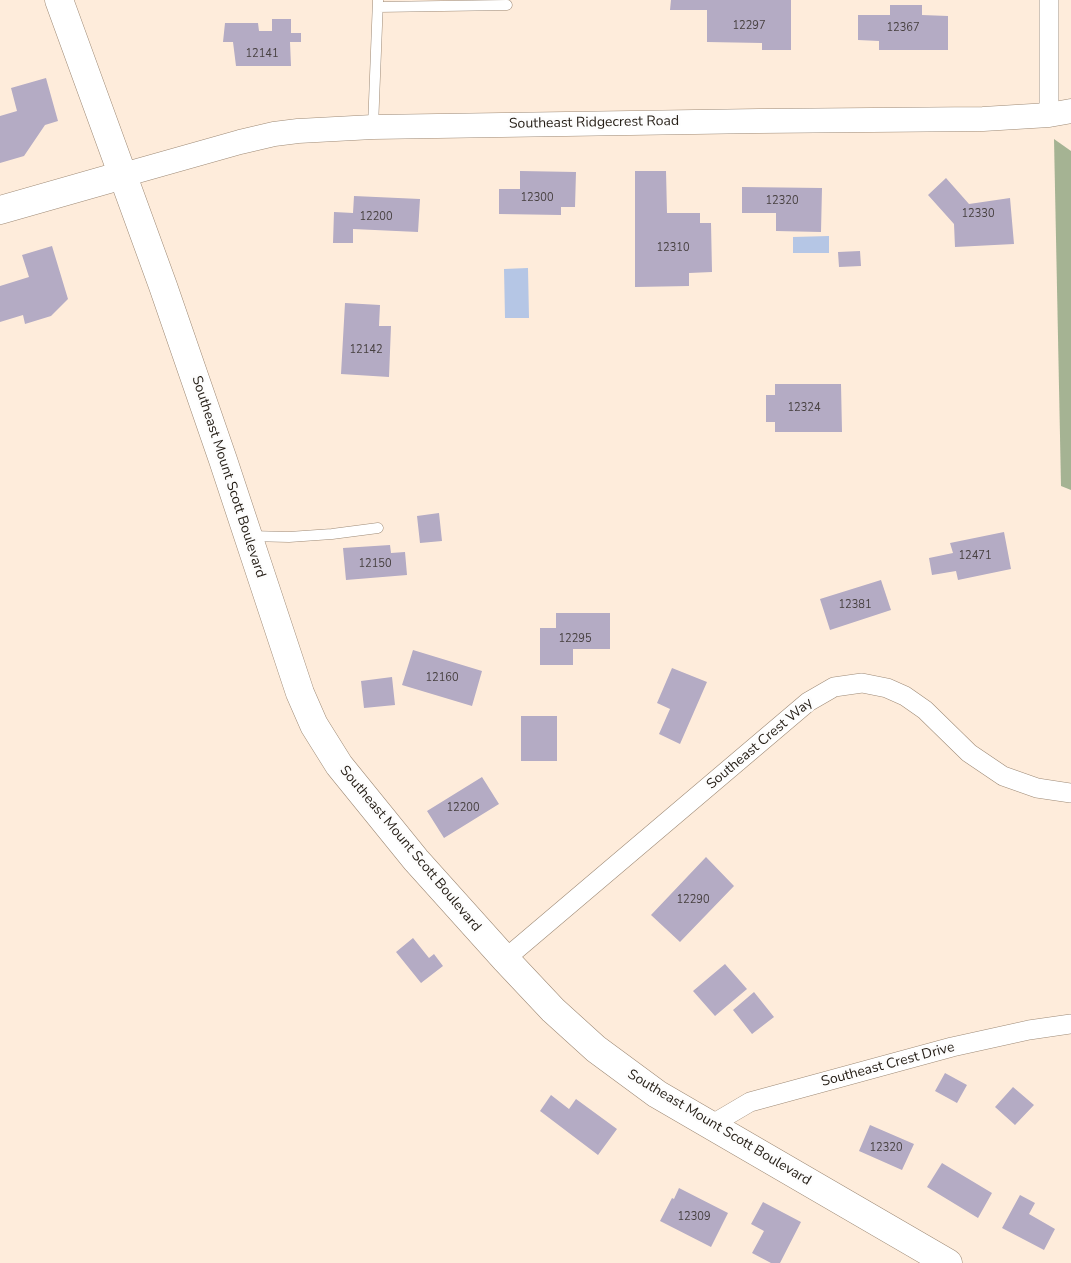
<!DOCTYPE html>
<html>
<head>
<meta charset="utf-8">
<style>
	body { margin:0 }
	canvas { display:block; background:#feecdb }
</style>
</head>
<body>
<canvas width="1071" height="1263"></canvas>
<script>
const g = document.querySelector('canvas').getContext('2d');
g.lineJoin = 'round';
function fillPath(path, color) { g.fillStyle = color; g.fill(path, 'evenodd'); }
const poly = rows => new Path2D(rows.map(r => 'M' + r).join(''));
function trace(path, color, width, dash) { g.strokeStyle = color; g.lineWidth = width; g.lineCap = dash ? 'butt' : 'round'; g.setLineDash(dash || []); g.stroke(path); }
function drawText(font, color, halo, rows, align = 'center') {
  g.font = font + ' "Nunito Sans",sans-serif'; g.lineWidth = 5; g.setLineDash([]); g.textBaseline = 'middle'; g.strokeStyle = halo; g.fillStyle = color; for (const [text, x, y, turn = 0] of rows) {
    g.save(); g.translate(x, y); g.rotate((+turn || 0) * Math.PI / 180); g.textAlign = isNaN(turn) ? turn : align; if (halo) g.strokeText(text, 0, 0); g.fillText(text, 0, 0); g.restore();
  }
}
const forest = poly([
	[1054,139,1071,151,1071,490,1061,486]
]);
const water = poly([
	[829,236,829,253,793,253,793,237],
	[528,268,529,318,505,318,504,269]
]);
const building = poly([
	[671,0,791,0,791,50,762,50,762,43,707,42,707,10,670,10],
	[890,5,922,5,922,15,948,16,948,50,879,50,879,41,858,40,858,15,890,15],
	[272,19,291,19,291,33,301,33,301,42,290,42,291,66,236,66,233,42,223,42,225,23,258,23,259,31,272,31],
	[46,78,58,121,45,125,24,156,0,163,0,116,17,111,11,88],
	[520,171,576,172,575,207,561,207,561,215,499,214,499,189,520,189],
	[635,171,666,171,667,213,700,213,700,223,711,223,712,272,689,273,689,286,635,287],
	[946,178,969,204,1010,198,1014,244,955,247,954,224,928,195],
	[742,187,822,188,821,232,776,231,776,213,742,213],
	[354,196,420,199,418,232,353,229,353,243,333,243,334,212,353,213],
	[52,246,68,299,51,316,25,324,23,315,0,322,0,286,29,277,22,255],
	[860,251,861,266,839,267,838,252],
	[345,303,380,305,379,326,391,326,389,377,341,374],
	[775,384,841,384,842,432,775,432,775,422,766,422,766,395,775,395],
	[439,513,442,541,420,543,417,516],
	[1004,532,1011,569,958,580,956,571,932,575,929,558,953,553,950,543],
	[390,545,391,553,405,552,407,575,346,580,343,548],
	[881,580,891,610,830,630,820,599],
	[556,613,610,613,610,649,573,649,573,665,540,665,540,628,556,628],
	[413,650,482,671,472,706,402,685],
	[672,668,707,682,680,744,659,734,670,709,657,703],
	[392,677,395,705,364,708,361,681],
	[521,716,557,716,557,761,521,761],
	[482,777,499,804,444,838,427,811],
	[706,857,734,886,680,942,651,915],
	[413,938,429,958,434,954,443,966,421,983,396,952],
	[725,964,747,989,715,1016,693,991],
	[754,992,774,1017,752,1034,733,1010],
	[945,1073,967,1085,957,1103,935,1091],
	[1013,1087,1034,1105,1015,1125,995,1107],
	[551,1095,569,1109,576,1099,617,1129,598,1155,540,1111],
	[870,1125,914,1144,902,1170,859,1151],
	[942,1163,992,1193,978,1218,927,1187],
	[679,1188,728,1213,711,1247,660,1221,672,1198,674,1199],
	[1020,1195,1035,1203,1029,1214,1055,1229,1044,1250,1002,1228],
	[763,1202,801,1222,780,1263,771,1263,752,1253,764,1231,751,1224]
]);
const service = poly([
	[378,7,507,5],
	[373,127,378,0],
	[249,536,289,537,332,534,378,528]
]);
const minor = poly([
	[1049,0,1049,115],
	[505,959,808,702,834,687,862,683,887,688,905,696,925,710,969,753,1003,776,1037,788,1071,793],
	[711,1125,750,1102,952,1047,1029,1030,1071,1024]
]);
const tertiary = poly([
	[123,175,240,142,274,134,298,131,373,127,759,121,983,119,1049,115,1071,111]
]);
const secondary = poly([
	[59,0,163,286,223,460,300,693,314,725,339,765,416,860,505,959,553,1010,596,1049,657,1094,948,1263],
	[0,210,123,175]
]);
const numberNames = [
	["12297",749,26],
	["12367",903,28],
	["12141",262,54],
	["12300",537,198],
	["12320",782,201],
	["12330",978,214],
	["12200",376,217],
	["12310",673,248],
	["12142",366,350],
	["12324",804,408],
	["12471",975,556],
	["12150",375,564],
	["12381",855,605],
	["12295",575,639],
	["12160",442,678],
	["12200",463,808],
	["12290",693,900],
	["12320",886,1148],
	["12309",694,1217]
];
const streetNames = [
	["Southeast Ridgecrest Road",594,123,-1],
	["Southeast Mount Scott Boulevard",228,477,72],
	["Southeast Crest Way",760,744,-40],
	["Southeast Mount Scott Boulevard",410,849,50],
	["Southeast Crest Drive",888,1065,-15],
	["Southeast Mount Scott Boulevard",719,1128,31]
];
fillPath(forest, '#a5b393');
fillPath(water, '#b5c6e5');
fillPath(building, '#b4abc4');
trace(service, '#9e8a76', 11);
trace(minor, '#9e8a76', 20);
trace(tertiary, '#9e8a76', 25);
trace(secondary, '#9e8a76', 29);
trace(service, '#fff', 10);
trace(minor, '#fff', 19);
trace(tertiary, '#fff', 24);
trace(secondary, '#fff', 28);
drawText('11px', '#474040', null, numberNames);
drawText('14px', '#231c14', '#fdfdfd', streetNames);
</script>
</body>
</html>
